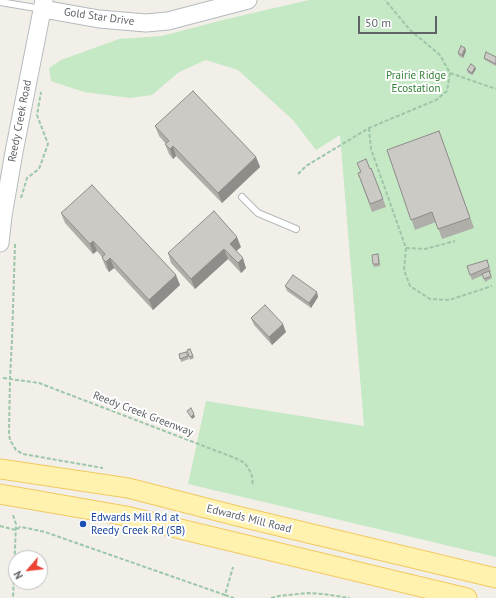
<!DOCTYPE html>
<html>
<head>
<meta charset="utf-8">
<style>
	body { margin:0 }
	#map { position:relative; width:496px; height:598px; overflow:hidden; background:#f1efe8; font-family:"PT Sans",sans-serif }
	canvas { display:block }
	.north { position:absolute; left:8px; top:550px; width:40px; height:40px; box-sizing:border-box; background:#fff; border:1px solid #bfc1c3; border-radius:50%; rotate:242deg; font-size:11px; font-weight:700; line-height:16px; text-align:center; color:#5f6368 }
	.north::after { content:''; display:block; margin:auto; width:14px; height:18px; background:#ea4335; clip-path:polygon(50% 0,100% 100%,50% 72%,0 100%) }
	.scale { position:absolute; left:358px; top:16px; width:79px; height:18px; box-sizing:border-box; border:2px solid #5f6368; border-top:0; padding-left:5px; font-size:12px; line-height:14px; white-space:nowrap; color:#5f6368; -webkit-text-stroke:3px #fff; paint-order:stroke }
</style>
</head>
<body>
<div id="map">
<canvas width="496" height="598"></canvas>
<div class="north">N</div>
<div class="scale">50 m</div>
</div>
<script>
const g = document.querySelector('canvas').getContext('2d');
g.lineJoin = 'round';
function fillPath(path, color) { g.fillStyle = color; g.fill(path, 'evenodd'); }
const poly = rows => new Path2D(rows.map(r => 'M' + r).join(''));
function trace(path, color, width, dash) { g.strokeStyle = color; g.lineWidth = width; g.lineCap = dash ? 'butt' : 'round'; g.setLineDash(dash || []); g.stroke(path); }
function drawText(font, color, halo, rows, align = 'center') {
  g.font = font + ' "PT Sans",sans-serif'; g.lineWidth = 4; g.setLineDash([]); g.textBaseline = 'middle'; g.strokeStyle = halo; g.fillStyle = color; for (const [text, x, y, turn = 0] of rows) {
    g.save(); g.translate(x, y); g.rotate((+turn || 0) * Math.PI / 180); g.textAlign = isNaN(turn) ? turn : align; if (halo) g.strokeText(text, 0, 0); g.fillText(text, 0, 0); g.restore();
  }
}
const green = poly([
	[309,0,496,0,496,557,188,484,206,401,364,426,340,135,316,150,293,120,238,70,206,60,179,72,152,95,130,98,84,92,51,81,49,68,61,60,119,39,162,36,223,20]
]);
const path = poly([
	[450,73,496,89],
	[369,128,371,149,406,248,425,249,455,241],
	[298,174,306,166,369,128,436,100,447,91,450,73,440,55,410,30,385,0],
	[21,198,27,178,39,169,48,144,37,115,41,92],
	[15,244,12,340,10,378,9,434,10,440,16,450,23,454,103,468],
	[406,248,404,270,410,286,430,299,449,300,492,286],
	[3,378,39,383,235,458,243,462,248,467,252,476,253,486],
	[13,515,16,524,13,598],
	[0,526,16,530,20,527,27,528,45,532,225,595,233,567],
	[225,595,234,598],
	[271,598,279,596,308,593,323,594,350,598]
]);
const lane = poly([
	[0,2,42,9],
	[242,197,258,213,296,229]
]);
const secondary = poly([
	[43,9,99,19,146,23,168,21,248,0],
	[0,243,3,216,14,152,44,0]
]);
const primary = poly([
	[0,469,128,488,237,516,496,578],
	[0,494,126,516,467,598]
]);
const wall = poly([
	[465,48,466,51,463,58,459,56,458,53],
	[496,57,496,66,485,60,484,58],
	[476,69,472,75,468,73,467,70],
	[155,126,256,157,260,167,222,203,176,156,173,159,169,154,165,144,166,144,159,136],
	[439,131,474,228,442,239,436,222,415,230,387,150],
	[371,168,386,207,372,212,358,173],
	[61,213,180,285,153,310,114,268,109,272,106,268,102,258,102,257,97,251,93,254,65,223],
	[241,247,236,251,246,268,241,273,228,259,195,289,171,263,168,253],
	[379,256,380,266,374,267,373,264],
	[487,260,491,272,490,272,492,278,485,282,483,275,472,280,467,266],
	[285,286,318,297,311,308,287,291],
	[251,318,286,332,272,345,254,325],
	[190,349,194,358,190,360,187,350],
	[186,352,189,359,181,362,179,354]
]);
const shadedWall = poly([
	[465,48,466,51,463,58,462,55],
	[475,67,476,69,472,75,472,73],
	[173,146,176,156,173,159,170,149],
	[256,157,260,167,222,203,218,193],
	[237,237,241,247,233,254,230,244],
	[93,241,97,251,93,254,90,244],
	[224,249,228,259,195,289,191,279],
	[110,258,114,268,109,272,106,262],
	[243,258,246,268,241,273,238,263],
	[176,275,180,285,153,310,149,300],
	[317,292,318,297,311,308,309,303],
	[283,324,286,332,272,345,269,337],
	[194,414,195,417,192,419,191,417]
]);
const building = poly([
	[461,46,465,48,462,55,458,53,461,46],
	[486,52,496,57,496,64,484,58,486,52],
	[471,64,475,67,472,73,467,70,471,64],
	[193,91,256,157,218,193,173,146,170,149,165,144,169,141,155,126,193,91],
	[439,131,470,218,438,229,432,212,411,220,387,150,439,131],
	[366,159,370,169,371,168,383,199,370,204,358,173,361,172,357,163,366,159],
	[92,185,176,275,149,300,110,258,106,262,102,258,105,254,93,241,90,244,61,213,92,185],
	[214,211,237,237,230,244,243,258,238,263,224,249,191,279,168,253,214,211],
	[378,254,379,264,373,264,372,255,378,254],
	[487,260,489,267,470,275,467,266,487,260],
	[489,271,491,276,484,279,482,274,489,271],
	[293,275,317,292,309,303,285,286,293,275],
	[265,305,283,324,269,337,251,318,265,305],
	[190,349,193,356,189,357,187,350,190,349],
	[186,352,188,356,180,359,179,354,186,352],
	[191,408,194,414,191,417,187,411,191,408]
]);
const markers = [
	[83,524,4,"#1a4fb4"]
];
const streetNames = [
	["Gold Star Drive",99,17,8],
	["Reedy Creek Road",20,121,-79],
	["Reedy Creek Greenway",143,414,21],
	["Edwards Mill Road",249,519,14]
];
const parkNames = [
	["Prairie Ridge",416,76],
	["Ecostation",416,89]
];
const transitNames = [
	["Edwards Mill Rd at",91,518],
	["Reedy Creek Rd (SB)",91,531]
];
fillPath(green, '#c5e8c5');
trace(lane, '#b5b8bc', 8);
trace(secondary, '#b6babf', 19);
trace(primary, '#f2c960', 21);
trace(path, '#9cc7a9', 2, [4, 2]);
trace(lane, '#fff', 6);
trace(secondary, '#fff', 17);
trace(primary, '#fff2af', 19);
fillPath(wall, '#afaea9');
fillPath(shadedWall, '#8f8d8a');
fillPath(building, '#cccac5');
trace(building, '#8f8d8a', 1);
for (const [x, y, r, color] of markers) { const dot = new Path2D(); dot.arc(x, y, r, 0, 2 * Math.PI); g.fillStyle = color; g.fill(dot); trace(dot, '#fff', 1.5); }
drawText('11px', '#5f6368', '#fff', streetNames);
drawText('11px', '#348238', '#fff', parkNames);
drawText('11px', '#164399', '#fff', transitNames, 'left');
</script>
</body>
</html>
